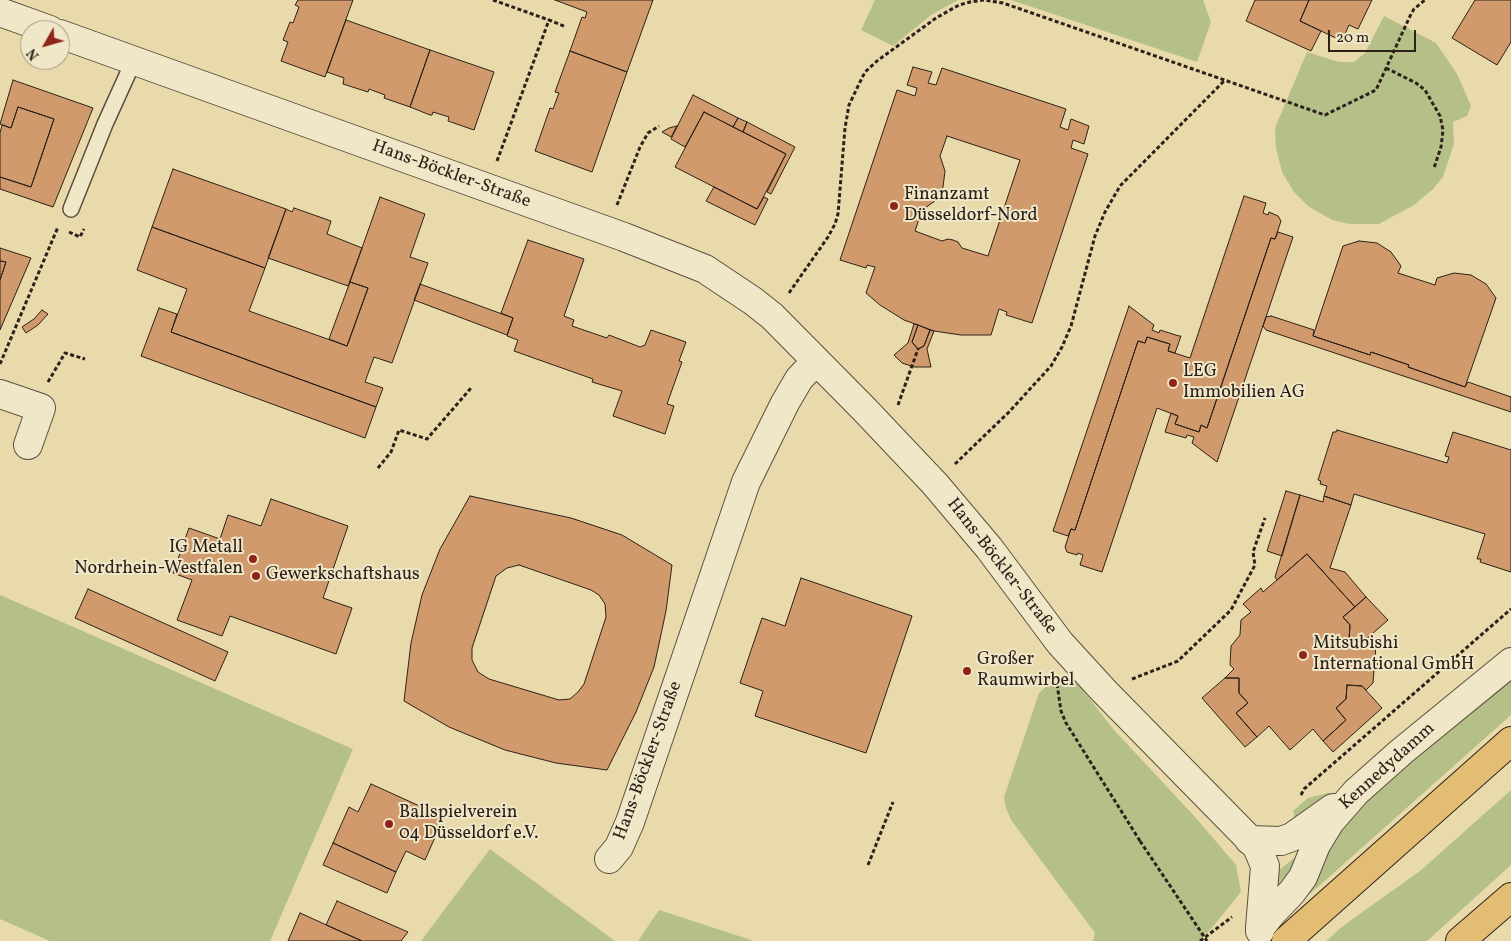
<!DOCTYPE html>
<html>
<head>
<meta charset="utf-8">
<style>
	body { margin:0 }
	#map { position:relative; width:1511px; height:941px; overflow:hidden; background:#e8daaa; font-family:Vollkorn,serif }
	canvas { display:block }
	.north { position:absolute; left:20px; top:20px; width:50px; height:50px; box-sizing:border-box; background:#f0e7c8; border:1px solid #a29882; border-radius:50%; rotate:232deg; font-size:14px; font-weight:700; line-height:20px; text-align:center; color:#2d211a }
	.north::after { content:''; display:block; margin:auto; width:18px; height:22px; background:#8f2418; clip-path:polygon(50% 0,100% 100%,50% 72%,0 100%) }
	.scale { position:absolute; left:1328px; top:30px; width:88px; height:22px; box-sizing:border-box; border:2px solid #2d211a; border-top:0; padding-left:6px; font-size:15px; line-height:18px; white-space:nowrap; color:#2d211a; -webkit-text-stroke:4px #f0e7c8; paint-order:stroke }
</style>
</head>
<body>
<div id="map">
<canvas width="1511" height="941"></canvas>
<div class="north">N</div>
<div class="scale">20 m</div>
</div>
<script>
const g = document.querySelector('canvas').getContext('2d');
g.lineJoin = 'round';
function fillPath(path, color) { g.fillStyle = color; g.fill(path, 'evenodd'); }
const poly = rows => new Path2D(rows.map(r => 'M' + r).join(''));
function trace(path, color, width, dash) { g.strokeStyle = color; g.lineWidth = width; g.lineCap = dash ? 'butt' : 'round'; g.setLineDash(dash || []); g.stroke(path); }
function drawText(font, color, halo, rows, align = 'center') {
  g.font = font + ' Vollkorn,serif'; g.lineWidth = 4; g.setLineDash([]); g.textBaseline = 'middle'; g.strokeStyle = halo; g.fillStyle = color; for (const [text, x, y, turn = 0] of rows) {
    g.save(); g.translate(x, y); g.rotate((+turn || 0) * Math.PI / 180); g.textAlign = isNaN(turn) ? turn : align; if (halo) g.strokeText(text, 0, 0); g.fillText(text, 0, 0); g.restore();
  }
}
const green = poly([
	[875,0,958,0,931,15,893,46,861,30],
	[1011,0,1203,0,1211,22,1197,62],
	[1384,16,1436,43,1457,74,1471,106,1467,116,1453,122,1454,144,1443,177,1433,189,1414,205,1379,224,1350,224,1332,220,1308,206,1294,192,1282,172,1276,148,1275,128,1307,52,1339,62,1354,62,1365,53],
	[0,595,353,749,270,941,50,941,0,919],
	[1511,670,1511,715,1310,894,1286,907,1270,877,1297,856,1300,838,1293,811,1308,798,1328,793,1362,795],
	[1071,675,1114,730,1196,818,1236,865,1241,892,1210,930,1199,941,1093,941,1095,933,1011,820,1006,808,1004,797,1039,693,1054,680],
	[1511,790,1511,865,1427,941,1326,941,1343,926,1420,871],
	[490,849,615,941,421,941],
	[659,910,754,941,638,941]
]);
const building = poly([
	[298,0,353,0,325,77,281,61,288,42,283,40,290,22,293,23,299,7,295,5,298,0],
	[555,0,653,0,627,72,570,51,582,17,585,18,587,12,555,0],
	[1255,0,1309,0,1300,21,1321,31,1311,51,1246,21,1255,0],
	[1309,0,1372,0,1358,29,1349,25,1342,41,1300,21,1309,0],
	[1475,0,1511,0,1511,42,1497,65,1452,38,1475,0],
	[346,20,430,50,410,107,384,98,385,95,369,89,368,92,343,84,344,78,327,72,346,20],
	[430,50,494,72,474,130,448,121,449,117,433,112,432,115,430,115,410,107,430,50],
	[570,51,627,72,592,172,535,151,550,108,553,109,559,93,555,92,570,51],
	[913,67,932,72,928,83,936,85,942,68,1066,109,1060,127,1068,130,1071,119,1089,126,1084,144,1073,140,1071,148,1088,154,1032,323,1006,315,1007,312,999,309,991,335,961,335,934,331,904,320,880,305,866,293,875,267,867,265,866,268,840,260,897,90,915,96,917,88,907,85,913,67],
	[947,136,1020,160,988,256,962,248,958,242,953,240,948,239,942,241,915,231,922,210,935,201,943,187,945,171,940,156,947,136],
	[13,80,93,108,53,207,0,189,0,177,31,187,54,119,18,107,11,128,0,124,13,80],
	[693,95,738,118,733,127,704,112,685,147,671,139,693,95],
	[18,107,54,119,31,187,0,177,0,133,2,125,11,128,18,107],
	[704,112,786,154,757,209,675,167,704,112],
	[738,118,747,122,743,132,733,127,738,118],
	[747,122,795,147,771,194,767,192,786,154,743,132,747,122],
	[677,126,671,137,662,132,669,128,677,126],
	[173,169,286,209,265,268,152,227,173,169],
	[714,187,757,209,764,197,768,199,755,225,706,201,714,187],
	[1244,196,1266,203,1263,213,1268,215,1269,212,1278,216,1281,221,1275,239,1271,238,1207,428,1201,425,1199,432,1175,424,1178,416,1157,408,1102,572,1080,565,1083,555,1078,553,1077,555,1067,552,1065,547,1071,529,1075,530,1138,341,1145,343,1147,337,1170,344,1168,351,1190,358,1244,196],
	[380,197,425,214,410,257,428,263,392,363,374,357,365,382,383,388,376,407,171,332,187,289,137,270,152,227,265,268,249,311,347,346,368,288,350,282,380,197],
	[294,208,331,221,327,234,362,248,348,286,268,258,286,209,292,212,294,208],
	[1278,232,1293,237,1217,462,1192,443,1194,437,1187,435,1186,438,1165,432,1171,413,1178,416,1175,424,1199,432,1201,425,1207,428,1271,238,1275,239,1278,232],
	[528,240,584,259,564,316,574,320,572,326,607,338,609,335,640,347,645,345,651,330,686,342,679,361,682,362,667,404,674,406,665,434,613,416,622,391,592,382,593,379,514,351,518,340,507,336,513,318,501,313,528,240],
	[1359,241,1377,243,1391,252,1401,266,1398,273,1435,285,1437,278,1454,273,1471,275,1486,284,1496,298,1465,387,1408,367,1409,365,1371,352,1370,355,1313,336,1343,246,1359,241],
	[0,248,31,258,0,330,0,280,6,262,0,261,0,248],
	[0,261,6,262,0,280,0,261],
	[350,282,368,288,347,346,329,339,350,282],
	[420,284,513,318,507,335,414,300,420,284],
	[1129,306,1154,325,1152,330,1159,333,1160,330,1179,336,1181,336,1175,353,1168,351,1170,344,1147,337,1145,343,1138,341,1075,530,1071,529,1068,536,1053,531,1129,306],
	[159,308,177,314,171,332,376,407,365,438,141,356,159,308],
	[42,310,48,314,38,325,26,333,22,327,34,319,42,310],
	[1271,316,1314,330,1313,336,1370,355,1371,352,1409,365,1408,367,1465,387,1468,382,1511,397,1511,412,1266,330,1263,326,1266,317,1271,316],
	[914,324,918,325,912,342,918,349,924,346,930,330,934,331,927,349,931,367,914,367,902,363,894,355,908,343,914,324],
	[918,325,930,330,924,346,918,349,912,342,918,325],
	[1337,430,1447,463,1449,457,1445,456,1453,432,1511,450,1511,572,1480,562,1481,559,1477,559,1485,534,1354,494,1351,505,1324,496,1327,486,1320,484,1321,481,1318,480,1333,432,1336,432,1337,430],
	[1286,491,1300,495,1282,556,1267,551,1286,491],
	[1300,495,1323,502,1324,496,1351,505,1330,568,1345,572,1366,597,1355,607,1307,554,1277,580,1275,577,1300,495],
	[470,496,571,518,622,535,672,565,666,611,654,667,636,712,607,770,556,763,505,750,449,727,404,701,411,643,422,595,440,549,470,496],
	[519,565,591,590,599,595,605,604,606,617,584,684,578,692,570,699,559,700,489,679,478,672,472,660,472,648,496,576,507,568,519,565],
	[271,499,348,526,323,598,352,608,336,654,230,616,222,636,177,620,192,580,173,573,189,528,220,539,228,515,261,526,271,499],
	[1307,554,1355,607,1343,617,1350,625,1349,640,1364,641,1369,637,1376,645,1373,683,1366,690,1362,686,1347,685,1346,699,1336,708,1346,720,1323,741,1313,729,1290,750,1269,726,1257,737,1236,713,1248,703,1239,693,1239,678,1225,678,1234,669,1230,665,1231,646,1240,635,1241,620,1251,612,1243,604,1261,588,1263,592,1307,554],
	[801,578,912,616,866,753,755,716,763,691,740,683,762,618,785,626,801,578],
	[88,589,228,652,215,681,75,618,88,589],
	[1366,597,1388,620,1364,641,1349,640,1350,625,1343,617,1366,597],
	[1225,678,1239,678,1239,693,1248,703,1236,713,1257,737,1245,747,1202,698,1225,678],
	[1347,685,1362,686,1382,708,1333,752,1323,741,1346,720,1336,708,1346,699,1347,685],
	[371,784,444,817,425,860,406,851,396,872,333,843,349,807,358,812,371,784],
	[333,843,396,872,387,893,323,865,333,843],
	[337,901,408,932,401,941,362,941,326,925,337,901],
	[300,913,362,941,288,941,300,913]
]);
const path = poly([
	[493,0,549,20],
	[1386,68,1416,83,1425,90,1440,116,1443,130,1441,147,1434,168],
	[497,161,549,20,566,27],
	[617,205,640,147,648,133,659,126],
	[69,232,80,237,84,229],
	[789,293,828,237,835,224,838,214,845,128,849,105,860,82,865,72,877,61,936,18,959,5,970,2,984,0,1003,3,1325,115,1376,90,1411,14,1414,9,1425,0],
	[0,364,58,227],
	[48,382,65,353,85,359],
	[898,405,918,349],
	[955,464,1009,412,1051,366,1062,347,1071,326,1095,236,1105,212,1120,186,1224,81],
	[378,468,391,452,399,430,427,439,471,388],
	[1375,664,1388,664],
	[1132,679,1178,661,1231,610,1255,565,1253,552,1265,518],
	[1057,684,1061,711,1066,723,1140,841],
	[1301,795,1304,789,1511,609],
	[868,865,893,802],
	[1200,941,1232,917]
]);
const lane = poly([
	[71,209,105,124,134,60]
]);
const street = poly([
	[0,12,50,30],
	[60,34,624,237,705,269,753,301,772,316,864,409,935,484,989,548,1060,643,1103,690,1257,847,1265,866,1260,928],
	[0,394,41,408,28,445],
	[1249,840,1281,841,1292,837,1333,808],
	[609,859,619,847,630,822,746,482,785,403,799,379,816,361],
	[1260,931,1260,928,1272,913,1292,892,1303,877,1316,845,1330,822,1356,792,1401,752,1511,662]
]);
const highway = poly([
	[1286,941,1511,741],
	[1460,941,1511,897]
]);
const pathBridge = poly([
	[1140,841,1207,941]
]);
const markers = [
	[894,206,5,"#8f2418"],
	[1173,383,5,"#8f2418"],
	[253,559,5,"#8f2418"],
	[256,576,5,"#8f2418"],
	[1303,655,5,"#8f2418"],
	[967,671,5,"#8f2418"],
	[389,824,5,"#8f2418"]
];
const streetNames = [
	["Hans-Böckler-Straße",451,175,20],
	["Hans-Böckler-Straße",1001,567,52],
	["Hans-Böckler-Straße",649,761,-70],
	["Kennedydamm",1388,767,-42]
];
const poiNames = [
	["Finanzamt",904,196],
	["Düsseldorf-Nord",904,217],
	["LEG",1183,373],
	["Immobilien AG",1183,394],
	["IG Metall",243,549,"right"],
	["Nordrhein-Westfalen",243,570,"right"],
	["Gewerkschaftshaus",266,576],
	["Mitsubishi",1313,645],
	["International GmbH",1313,666],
	["Großer",977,661],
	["Raumwirbel",977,682],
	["Ballspielverein",399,814],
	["04 Düsseldorf e.V.",399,835]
];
fillPath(green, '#b5c089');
fillPath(building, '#d19a6c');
trace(building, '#2d211a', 1);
trace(lane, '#5c4f3e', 18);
trace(street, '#5c4f3e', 30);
trace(highway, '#2d211a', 30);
trace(path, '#2d211a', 3, [4, 2.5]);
trace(lane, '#f0e7c8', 15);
trace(street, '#f0e7c8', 28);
trace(highway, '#e4bd75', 28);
trace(pathBridge, '#2d211a', 3, [4, 2.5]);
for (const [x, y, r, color] of markers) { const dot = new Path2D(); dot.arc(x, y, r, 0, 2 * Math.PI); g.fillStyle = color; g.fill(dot); trace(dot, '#f0e7c8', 2); }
drawText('18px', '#2d211a', '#f0e7c8', streetNames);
drawText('18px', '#2d211a', '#f0e7c8', poiNames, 'left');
</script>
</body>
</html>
